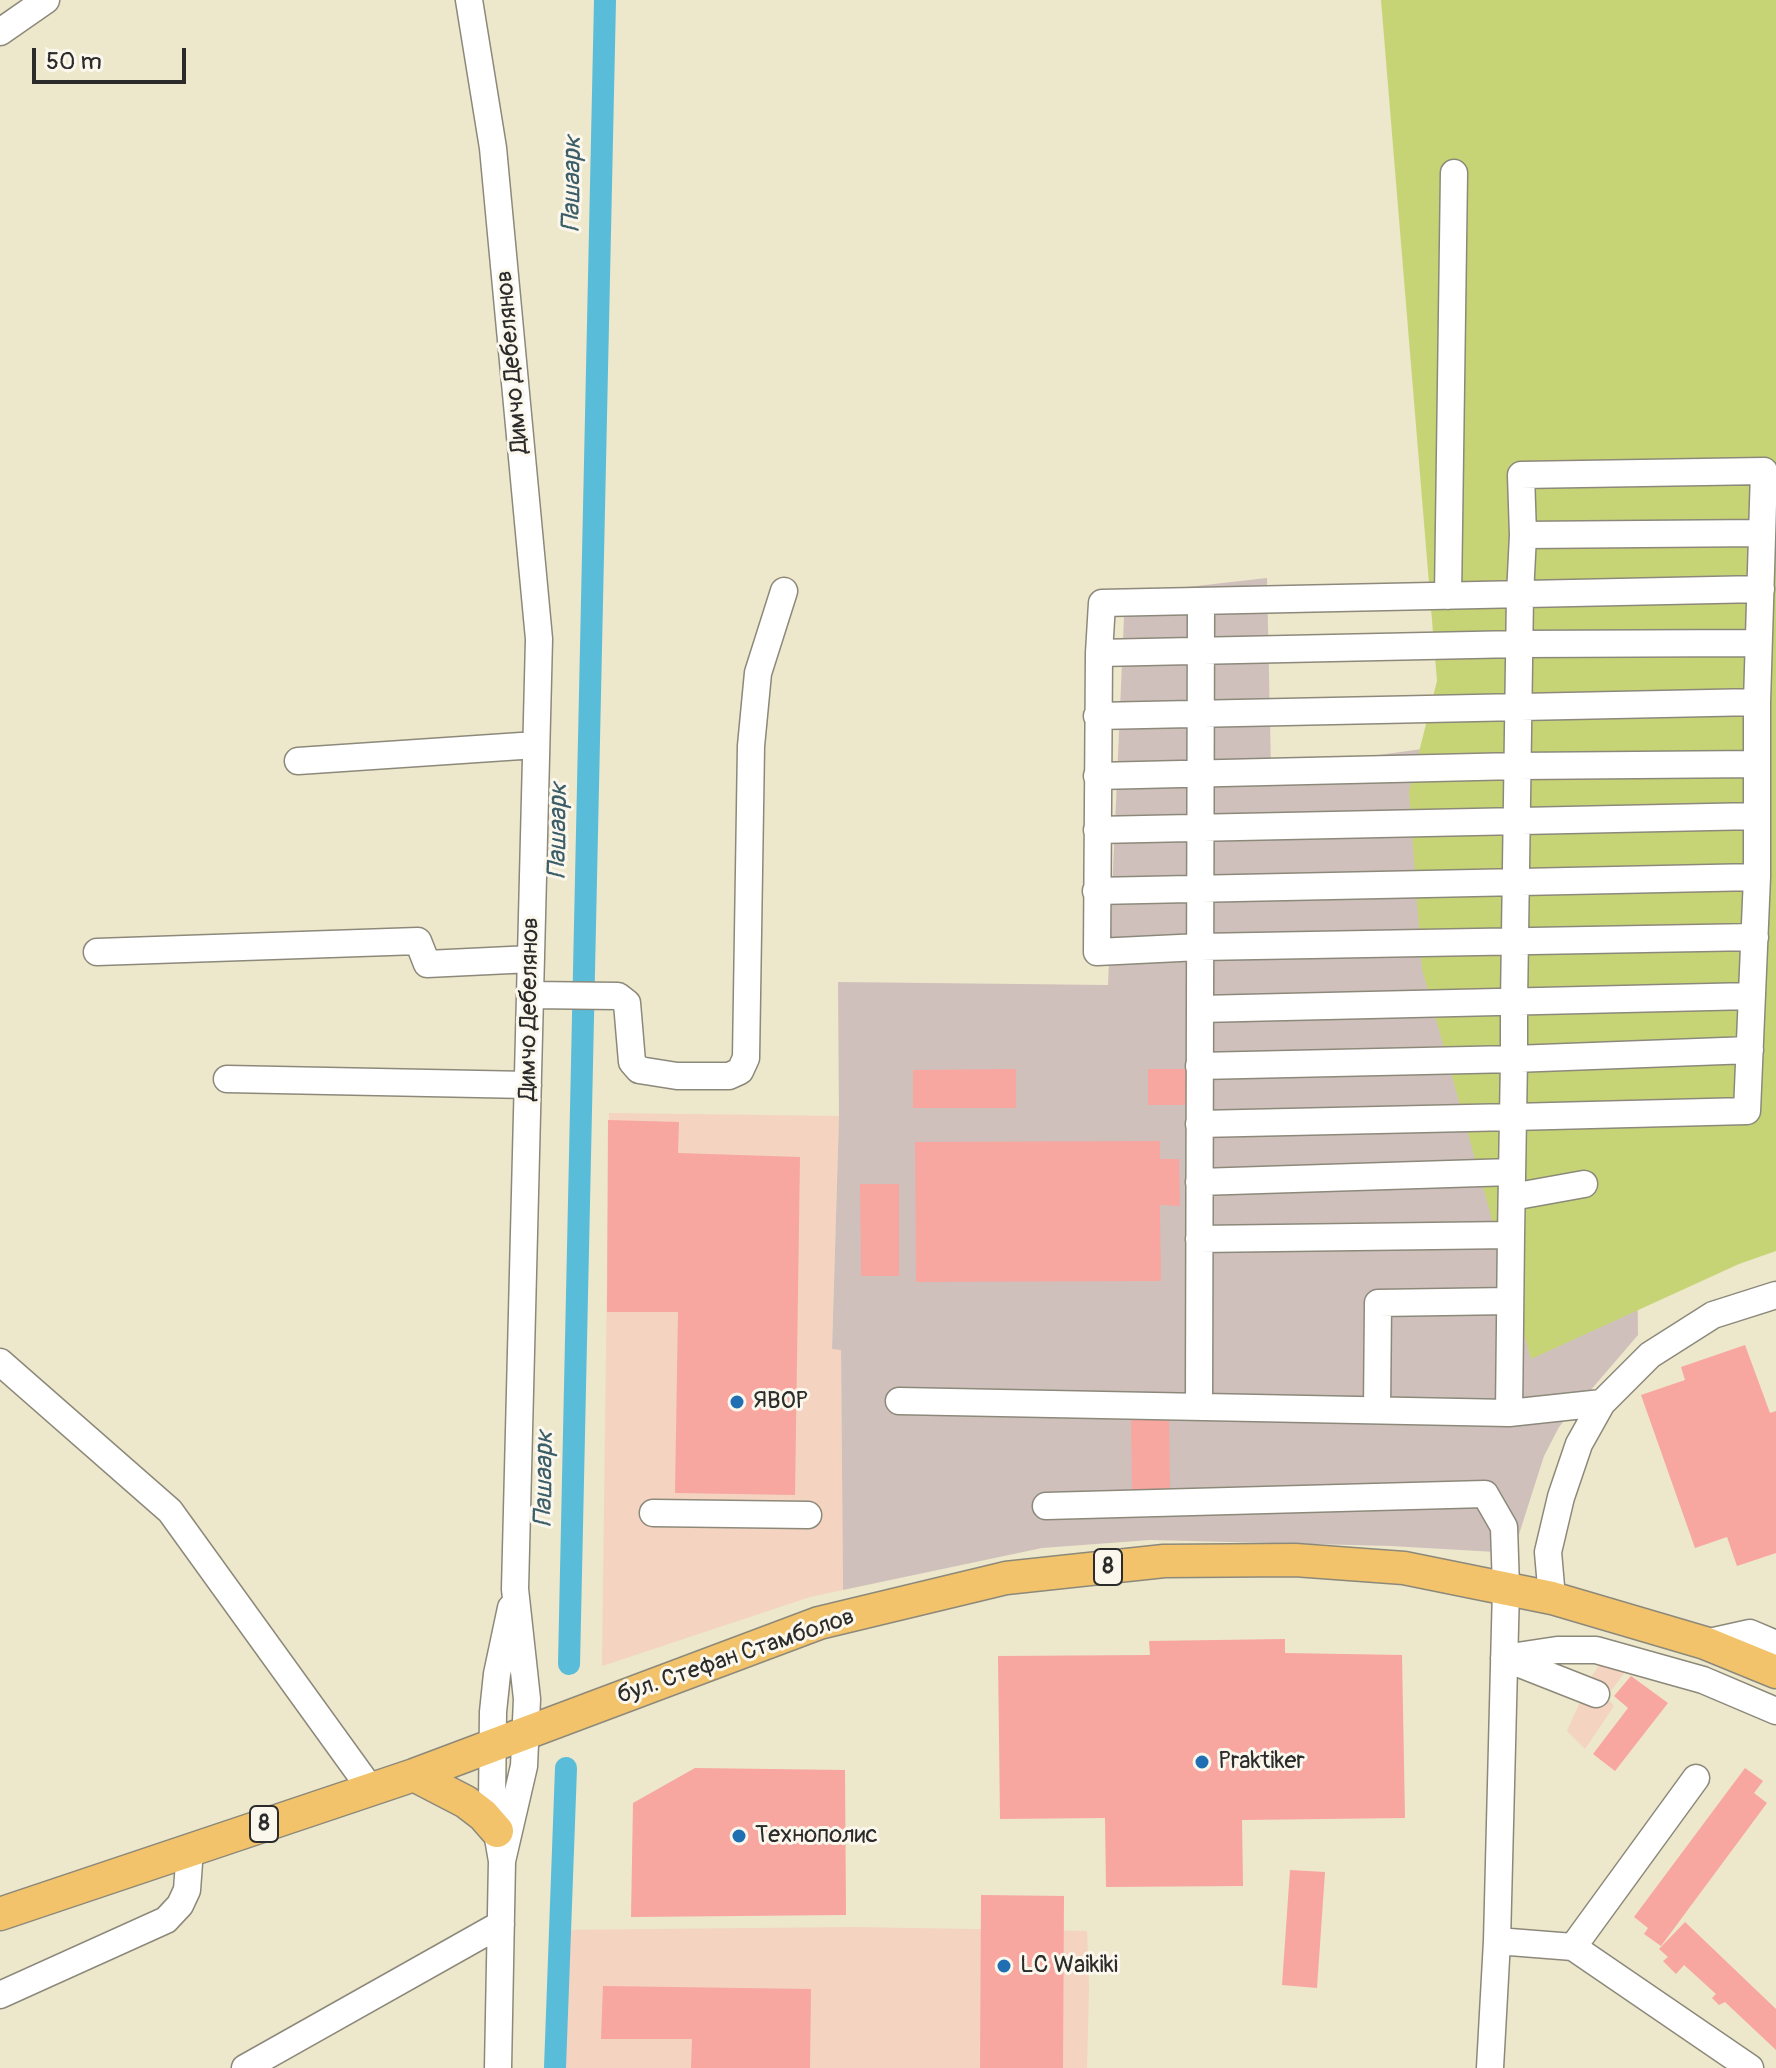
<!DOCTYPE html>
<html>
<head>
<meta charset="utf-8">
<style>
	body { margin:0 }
	#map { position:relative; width:1776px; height:2068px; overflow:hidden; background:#ede7cb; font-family:Pangolin,sans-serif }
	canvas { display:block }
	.scale { position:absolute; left:32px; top:48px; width:154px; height:36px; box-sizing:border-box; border:4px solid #2b2b2b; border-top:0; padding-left:10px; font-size:24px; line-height:28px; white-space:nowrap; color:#2b2b2b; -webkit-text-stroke:6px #fbf7ec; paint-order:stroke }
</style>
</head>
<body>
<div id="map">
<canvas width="1776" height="2068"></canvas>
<div class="scale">50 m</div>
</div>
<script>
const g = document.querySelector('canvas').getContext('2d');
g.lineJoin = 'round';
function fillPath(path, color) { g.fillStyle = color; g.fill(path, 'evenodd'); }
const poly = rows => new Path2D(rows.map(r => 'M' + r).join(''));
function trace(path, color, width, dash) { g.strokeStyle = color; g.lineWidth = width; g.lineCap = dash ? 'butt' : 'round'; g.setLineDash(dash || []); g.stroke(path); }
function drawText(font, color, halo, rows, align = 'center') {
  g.font = font + ' Pangolin,sans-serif'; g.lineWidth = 6; g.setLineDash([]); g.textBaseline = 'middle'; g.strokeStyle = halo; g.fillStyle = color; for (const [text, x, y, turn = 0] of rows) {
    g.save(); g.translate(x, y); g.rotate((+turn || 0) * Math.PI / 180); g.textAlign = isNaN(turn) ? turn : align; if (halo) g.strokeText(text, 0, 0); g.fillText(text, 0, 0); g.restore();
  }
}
const built = poly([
	[609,1113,839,1116,832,1348,841,1349,843,1590,810,1597,602,1666],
	[1605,1656,1629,1667,1606,1697,1614,1706,1585,1749,1567,1731,1592,1676],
	[854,1927,1087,1931,1089,1988,1087,2068,555,2068,559,1930]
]);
const industrial = poly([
	[1267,578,1271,770,1451,745,1636,1171,1638,1335,1559,1427,1544,1456,1513,1553,1391,1546,1150,1540,1042,1548,843,1590,841,1350,832,1349,839,1116,838,982,1108,985,1125,594]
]);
const green = poly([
	[1381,0,1776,0,1776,1251,1739,1264,1531,1359,1422,969,1409,791,1437,681]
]);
const canal = poly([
	[569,1664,605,0],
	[555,2068,566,1768]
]);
const building = poly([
	[1016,1069,1016,1108,913,1108,913,1070],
	[1148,1069,1187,1069,1187,1105,1148,1105],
	[608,1120,679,1122,678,1153,800,1157,795,1495,675,1493,678,1312,607,1312],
	[1160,1141,1160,1159,1179,1159,1180,1206,1160,1205,1161,1281,916,1282,915,1142],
	[860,1184,899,1184,899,1276,861,1276],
	[1745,1345,1770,1413,1776,1411,1776,1553,1737,1566,1727,1537,1695,1548,1641,1395,1685,1380,1681,1367],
	[1169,1415,1170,1490,1132,1491,1131,1416],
	[1285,1639,1285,1653,1402,1655,1405,1818,1242,1820,1243,1886,1106,1887,1105,1818,1000,1819,998,1656,1150,1655,1149,1641],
	[1631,1676,1668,1703,1615,1771,1593,1754,1628,1708,1614,1696],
	[695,1768,845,1770,846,1915,631,1917,633,1803],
	[1745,1768,1763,1781,1754,1793,1767,1803,1661,1946,1644,1934,1648,1928,1634,1917],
	[1290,1870,1325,1872,1317,1988,1282,1985],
	[981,1895,1064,1896,1063,2068,980,2068],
	[1685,1922,1776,2009,1776,2050,1725,2002,1719,2005,1712,1998,1716,1994,1684,1965,1676,1974,1663,1961,1668,1957,1659,1949],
	[603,1986,811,1989,810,2068,691,2068,692,2039,601,2039]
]);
const minor = poly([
	[469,0,493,148,539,639,515,1589,527,1699,524,1766,502,1861],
	[0,32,46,0],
	[1523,535,1762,533],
	[1448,596,1454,173],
	[1758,643,1519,644,1099,653,1102,603,1761,589],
	[1099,653,1097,952,1200,947,1755,937],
	[1097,716,1757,702],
	[298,761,536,745],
	[1097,776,1518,766,1756,764],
	[1097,830,1757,816],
	[1096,891,1757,877],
	[97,952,418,941,427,964,531,959],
	[530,995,618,996,627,1003,632,1062,639,1070,677,1076,729,1076,740,1071,746,1058,751,746,758,673,784,591],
	[1200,1009,1752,996],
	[1199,1066,1514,1059,1750,1050],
	[227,1079,528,1085],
	[1199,1124,1513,1117,1747,1111,1757,877,1757,702,1764,471,1521,475,1523,535,1520,595,1514,1003,1514,1059,1513,1117,1511,1235,1509,1413],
	[1199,1182,1512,1172],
	[1512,1197,1584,1184],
	[1199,1239,1511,1235],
	[0,1362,170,1511,370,1788],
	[899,1401,1509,1413,1602,1403],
	[1199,1406,1201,602],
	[1377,1410,1378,1303,1510,1301],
	[1046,1506,1485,1494,1504,1527,1506,1588,1497,1941,1490,2068],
	[653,1513,808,1515],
	[1552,1598,1548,1552,1561,1497,1579,1444,1602,1403,1650,1355,1713,1315,1776,1295],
	[1705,1643,1750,1633,1776,1644],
	[1504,1658,1557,1650,1596,1650,1703,1680,1776,1711],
	[1507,1659,1596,1694],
	[1497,1941,1573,1947,1696,1778],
	[1573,1947,1750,2068],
	[0,1995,166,1920,180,1905,187,1890,190,1849],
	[245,2068,501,1924],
	[498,2068,502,1861,492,1803,493,1712,497,1674,511,1608]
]);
const major = poly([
	[414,1775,466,1802,483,1815,497,1831],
	[0,1914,414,1775,819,1623,1006,1578,1164,1561,1295,1560,1404,1568,1552,1598,1705,1643,1776,1672]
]);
const markers = [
	[737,1402,8,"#1f6fb2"],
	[1202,1762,8,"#1f6fb2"],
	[739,1836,8,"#1f6fb2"],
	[1004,1966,8,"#1f6fb2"]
];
const shields = [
	[1108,1567,28],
	[264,1824,28]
];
const shieldNames = [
	["8",1108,1567],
	["8",264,1824]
];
const streetNames = [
	["Димчо Дебелянов",513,362,-95],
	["Димчо Дебелянов",530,1009,-89],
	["бул. Стефан Стамболов",736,1657,-19]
];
const poiNames = [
	["ЯВОР",753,1402],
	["Praktiker",1218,1762],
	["Технополис",755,1836],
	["LC Waikiki",1020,1966]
];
const waterNames = [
	["Пашаарк",573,184,-89],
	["Пашаарк",559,831,-89],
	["Пашаарк",545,1479,-89]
];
fillPath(built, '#f4d3c0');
fillPath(industrial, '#d0c0bc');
fillPath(green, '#c7d476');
trace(canal, '#59bcd8', 22);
fillPath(building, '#f8a6a0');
trace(minor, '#8c897b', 29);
trace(major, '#8c897b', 35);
trace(minor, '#fff', 26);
trace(major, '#f2c36a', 32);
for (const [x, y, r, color] of markers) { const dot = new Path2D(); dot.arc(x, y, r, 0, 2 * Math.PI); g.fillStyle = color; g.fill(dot); trace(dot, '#fbf7ec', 3); }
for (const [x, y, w] of shields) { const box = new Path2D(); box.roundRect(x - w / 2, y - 18, w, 36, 6); g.fillStyle = '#fbf7ec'; g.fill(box); trace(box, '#2b2b2b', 2); }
drawText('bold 22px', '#2b2b2b', null, shieldNames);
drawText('24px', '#2b2b2b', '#fbf7ec', streetNames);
drawText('24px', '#2b2b2b', '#fbf7ec', poiNames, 'left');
drawText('italic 26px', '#3b5e68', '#fbf7ec', waterNames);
</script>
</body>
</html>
